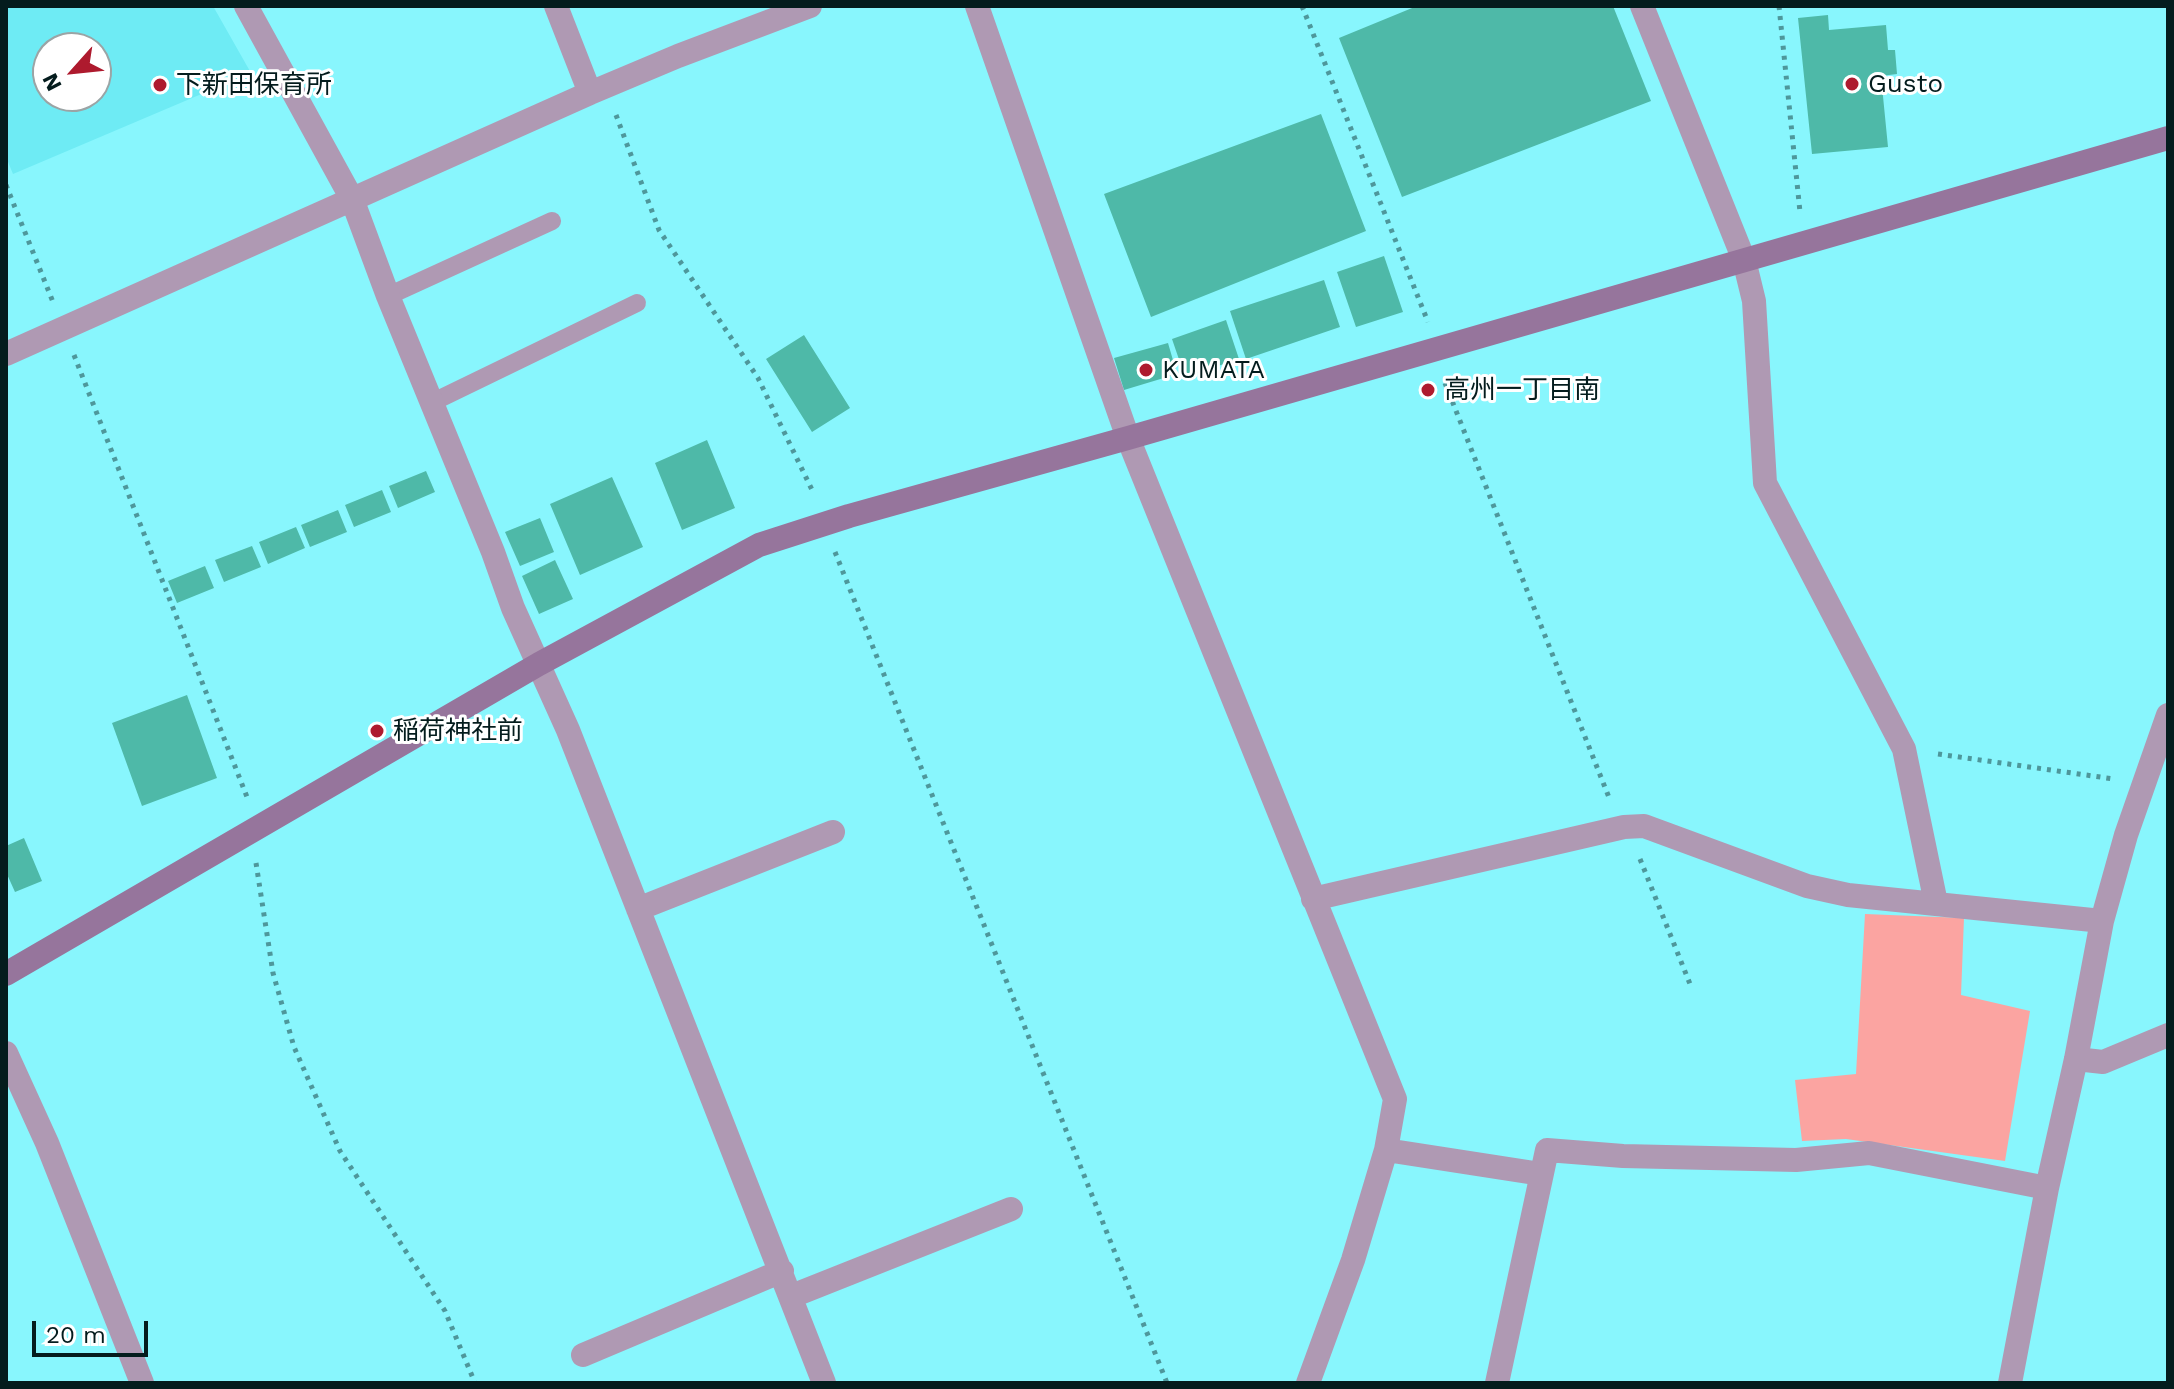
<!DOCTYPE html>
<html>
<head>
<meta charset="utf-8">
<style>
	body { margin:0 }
	#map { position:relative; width:2174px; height:1389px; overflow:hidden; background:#88f6fd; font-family:"Work Sans",sans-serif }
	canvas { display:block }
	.frame { position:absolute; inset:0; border:8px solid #041c1d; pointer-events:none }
	.north { position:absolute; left:32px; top:32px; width:80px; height:80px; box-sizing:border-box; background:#fff; border:2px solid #9ba4a5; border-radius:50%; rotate:243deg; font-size:22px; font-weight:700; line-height:32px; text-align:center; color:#041c1d }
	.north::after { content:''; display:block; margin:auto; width:28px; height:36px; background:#ae1a2e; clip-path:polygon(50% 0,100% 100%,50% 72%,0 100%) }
	.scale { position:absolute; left:32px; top:1321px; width:116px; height:36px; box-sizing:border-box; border:4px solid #041c1d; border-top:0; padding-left:10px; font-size:24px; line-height:28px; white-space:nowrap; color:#041c1d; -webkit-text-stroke:6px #fff; paint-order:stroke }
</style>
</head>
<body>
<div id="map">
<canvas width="2174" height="1389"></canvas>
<div class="frame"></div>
<div class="north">N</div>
<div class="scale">20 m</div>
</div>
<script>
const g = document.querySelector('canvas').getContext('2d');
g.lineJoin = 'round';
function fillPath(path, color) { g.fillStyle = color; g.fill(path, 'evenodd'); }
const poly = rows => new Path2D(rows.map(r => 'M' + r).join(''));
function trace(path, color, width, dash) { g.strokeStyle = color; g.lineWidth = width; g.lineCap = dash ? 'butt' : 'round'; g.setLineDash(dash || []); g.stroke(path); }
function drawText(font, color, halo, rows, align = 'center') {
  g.font = font + ' "Work Sans","Noto Sans JP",sans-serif'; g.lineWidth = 6; g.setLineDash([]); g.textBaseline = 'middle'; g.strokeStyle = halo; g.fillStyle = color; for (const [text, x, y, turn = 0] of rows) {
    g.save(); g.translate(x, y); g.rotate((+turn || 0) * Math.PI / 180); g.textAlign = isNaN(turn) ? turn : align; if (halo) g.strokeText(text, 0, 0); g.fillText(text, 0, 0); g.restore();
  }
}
const built = poly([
	[6,6,213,6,251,73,13,174,6,157],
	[48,48,96,48,96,96,48,96]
]);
const green = poly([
	[1865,914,1964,918,1961,995,2030,1011,2005,1161,1846,1139,1802,1141,1795,1080,1856,1074]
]);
const building = poly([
	[1417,6,1613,6,1651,101,1402,197,1339,38],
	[1828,15,1829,30,1886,25,1888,50,1895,50,1897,74,1881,76,1888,147,1812,154,1798,18],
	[1321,114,1366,231,1151,317,1104,194],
	[1384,256,1403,312,1356,327,1337,272],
	[1324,280,1340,327,1246,359,1230,311],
	[1226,320,1239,359,1185,377,1172,339],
	[804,335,850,408,812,432,766,359],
	[1168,343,1177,374,1124,390,1114,358],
	[707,440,735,508,682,530,655,463],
	[426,471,435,492,398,508,389,486],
	[612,477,643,547,580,575,550,504],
	[382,490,391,512,354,527,345,505],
	[338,510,347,532,310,547,301,525],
	[540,518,554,552,520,566,505,532],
	[296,527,305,548,268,564,259,542],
	[252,546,261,567,224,582,215,560],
	[555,560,573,599,539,614,522,576],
	[205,566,214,588,177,603,168,581],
	[187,695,217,778,142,806,112,723],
	[24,838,42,881,15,892,6,872,6,846]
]);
const path = poly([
	[1302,6,1428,322],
	[1779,6,1800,212],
	[616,115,659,230,758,378,814,494],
	[6,185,53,302],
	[74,355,247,797],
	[1445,383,1610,800],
	[835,552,1167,1383],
	[1938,754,2114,779],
	[1640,859,1690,984],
	[256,863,273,973,294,1047,340,1151,445,1311,475,1383]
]);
const lane = poly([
	[388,296,552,221],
	[433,402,637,303]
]);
const street = poly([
	[246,6,352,199,388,296,493,552,513,608,568,730,824,1383],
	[556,6,590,93],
	[977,6,1128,438,1395,1099,1386,1150,1353,1260,1308,1383],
	[1642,6,1744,260,1754,301,1765,483,1904,749,1936,903],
	[6,354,590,93,678,56,810,6],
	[1313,899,1624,827,1644,826,1807,886,1848,895,2102,921],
	[638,909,833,832],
	[6,1053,47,1143,142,1383],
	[2076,1059,2103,1062,2168,1035],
	[1386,1150,1541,1174],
	[792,1296,1011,1209],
	[583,1355,782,1271],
	[1497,1383,1547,1150,1623,1156,1796,1160,1869,1153,2047,1188],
	[2010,1383,2047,1188,2076,1059,2102,921,2126,835,2168,715]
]);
const secondary = poly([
	[6,974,539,664,759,545,849,516,1128,438,2168,138]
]);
const markers = [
	[1852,84,8,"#ae1a2e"],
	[160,85,8,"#ae1a2e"],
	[1146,370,8,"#ae1a2e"],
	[1428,390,8,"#ae1a2e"],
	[377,731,8,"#ae1a2e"]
];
const poiNames = [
	["Gusto",1868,84],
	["下新田保育所",176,85],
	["KUMATA",1162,370],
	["高州一丁目南",1444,390],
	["稲荷神社前",393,731]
];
fillPath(built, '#6eebf4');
fillPath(green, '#fba4a1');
fillPath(building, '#4eb9a8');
trace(path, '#4e979b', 5, [4, 6]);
trace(lane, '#af99b3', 18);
trace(street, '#af99b3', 24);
trace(secondary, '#96759c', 24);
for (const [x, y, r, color] of markers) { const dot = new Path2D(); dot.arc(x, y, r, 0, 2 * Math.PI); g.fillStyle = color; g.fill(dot); trace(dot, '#fff', 3); }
drawText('26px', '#041c1d', '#fff', poiNames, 'left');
</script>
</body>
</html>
